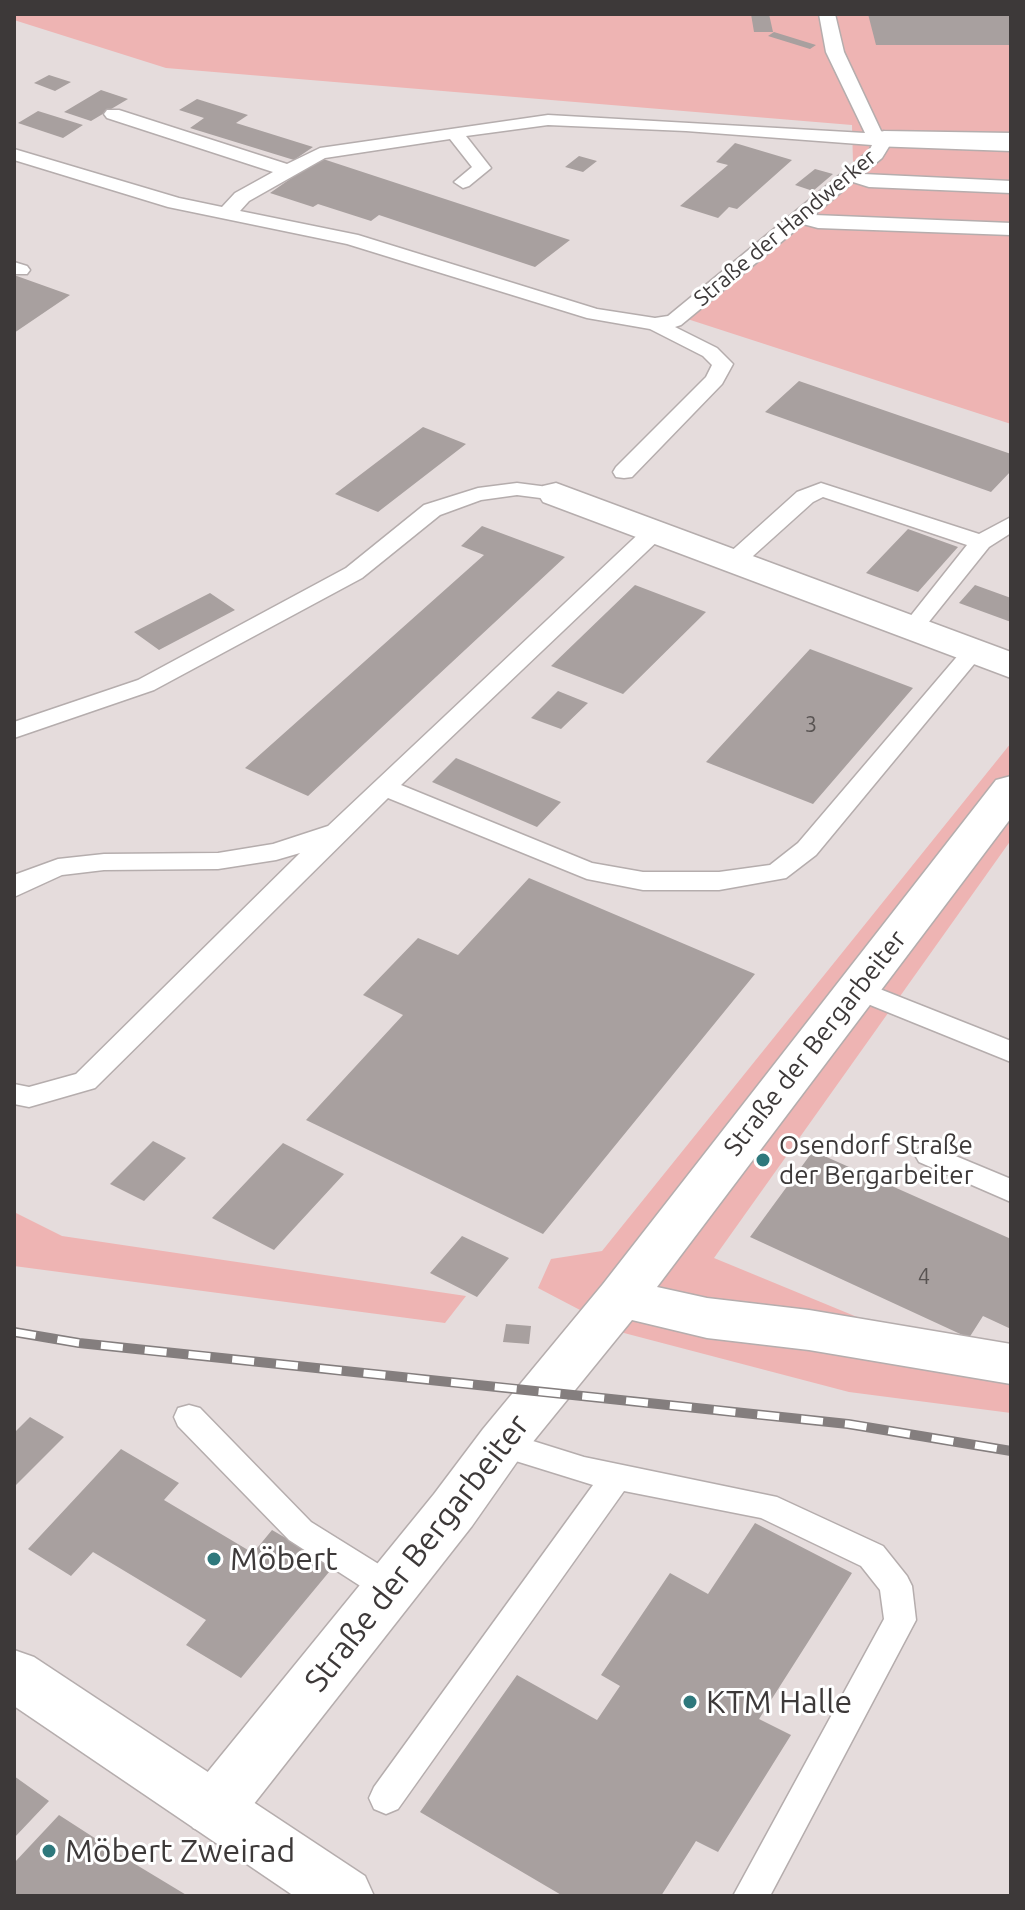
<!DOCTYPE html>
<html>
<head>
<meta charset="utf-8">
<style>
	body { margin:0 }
	#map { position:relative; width:1025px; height:1910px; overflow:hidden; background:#e5dcdc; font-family:Ubuntu,sans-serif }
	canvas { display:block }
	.frame { position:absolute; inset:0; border:16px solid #3d3939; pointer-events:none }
</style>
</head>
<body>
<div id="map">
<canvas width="1025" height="1910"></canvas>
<div class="frame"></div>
</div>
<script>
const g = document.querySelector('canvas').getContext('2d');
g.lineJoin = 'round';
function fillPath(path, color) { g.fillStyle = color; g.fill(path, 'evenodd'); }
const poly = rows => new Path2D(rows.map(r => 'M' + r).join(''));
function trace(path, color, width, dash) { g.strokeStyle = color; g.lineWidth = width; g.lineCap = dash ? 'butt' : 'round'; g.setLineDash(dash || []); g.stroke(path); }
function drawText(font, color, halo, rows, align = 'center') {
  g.font = font + ' Ubuntu,sans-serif'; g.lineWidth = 6; g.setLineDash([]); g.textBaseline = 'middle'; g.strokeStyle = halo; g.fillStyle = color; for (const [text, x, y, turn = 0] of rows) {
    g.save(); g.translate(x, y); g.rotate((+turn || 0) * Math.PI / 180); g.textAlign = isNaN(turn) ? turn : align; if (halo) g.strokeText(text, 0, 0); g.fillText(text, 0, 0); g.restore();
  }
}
const green = poly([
	[14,14,1011,14,1011,424,672,314,853,163,852,125,166,68,14,20],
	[1011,743,1011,840,714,1258,891,1331,1011,1352,1011,1413,849,1392,624,1333,538,1288,551,1259,602,1251],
	[14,1212,62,1236,466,1296,445,1323,14,1266]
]);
const building = poly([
	[751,14,769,14,773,32,754,32],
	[868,14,1011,14,1011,45,876,45],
	[774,32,816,45,810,49,768,36],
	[49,75,71,82,55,91,34,83],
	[101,90,128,99,91,121,64,112],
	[197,99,248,115,236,123,313,147,294,160,190,128,204,118,179,110],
	[38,111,83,125,63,138,18,123],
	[735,143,792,160,737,209,729,207,718,218,680,206,728,165,716,162],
	[579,156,597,161,583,172,565,167],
	[320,158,570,240,535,267,379,215,371,221,318,204,313,207,270,193],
	[815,169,833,174,813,191,795,185],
	[14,275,70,295,14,333],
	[799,381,1011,454,1011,471,991,492,765,412],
	[423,427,466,444,378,512,335,494],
	[482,526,565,557,308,796,245,768,484,555,461,546],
	[908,529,958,547,918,592,866,573],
	[635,585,706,612,623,694,551,666],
	[975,585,1011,598,1011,622,959,603],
	[210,593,235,610,159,650,134,632],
	[810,649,913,688,813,804,706,762],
	[558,691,588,703,561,729,531,718],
	[456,758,561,802,537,827,432,782],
	[529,878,755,974,543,1234,306,1120,403,1015,363,995,418,938,458,955],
	[153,1141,186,1158,144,1201,110,1184],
	[283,1143,344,1174,274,1250,212,1218],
	[813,1151,1011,1239,1011,1329,983,1316,969,1338,750,1237],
	[462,1236,509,1258,477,1297,430,1273],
	[506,1324,531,1326,529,1344,503,1342],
	[30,1417,64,1437,14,1487,14,1433],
	[121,1449,179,1483,164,1500,253,1553,272,1530,334,1566,241,1678,186,1645,206,1620,93,1552,71,1576,28,1549],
	[755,1523,852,1573,759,1719,791,1735,718,1852,696,1841,661,1896,563,1896,420,1812,517,1675,597,1720,620,1686,601,1675,670,1573,708,1594],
	[14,1776,49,1801,14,1838],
	[59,1815,135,1864,188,1896,14,1896,14,1863]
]);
const lane = poly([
	[819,14,835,14,844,52,881,131,893,140,882,158,863,174,1011,181,1011,193,869,187,853,182,814,215,1011,223,1011,235,818,228,803,224,681,325,675,327,717,348,733,364,722,384,632,477,624,478,616,477,613,472,616,467,706,377,712,365,703,356,650,329,587,318,347,244,168,207,14,160,14,149,179,198,222,207,235,193,273,172,107,118,104,114,107,110,119,110,287,164,320,148,548,115,865,133,826,52,819,14],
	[548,125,686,131,872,145,869,151,668,316,655,318,597,309,358,235,240,211,249,201,325,158,450,139,472,167,454,182,463,188,469,186,491,168,466,136,548,125],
	[14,262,27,266,30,270,27,274,14,274,14,262],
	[517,483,556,488,567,494,556,500,517,495,481,500,440,515,362,578,154,690,14,738,14,722,138,680,346,568,424,505,478,488,517,483],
	[821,483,979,534,1011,517,1011,533,989,547,920,633,912,635,904,633,901,628,967,545,823,497,813,502,743,565,727,565,724,560,727,555,797,492,821,483],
	[656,523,664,525,667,530,664,535,401,785,592,863,643,872,719,872,770,865,798,843,966,646,974,644,982,646,985,651,816,855,786,878,719,890,643,890,587,879,388,798,95,1088,29,1107,14,1104,14,1084,29,1087,76,1074,300,853,276,860,218,869,104,870,62,875,14,897,14,875,58,859,104,854,218,853,273,844,328,826,648,525,656,523],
	[857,980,1011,1041,1011,1062,848,996,844,989,848,982,857,980],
	[929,1145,1011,1179,1011,1202,919,1162,915,1155,919,1148,929,1145],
	[189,1405,200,1408,311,1522,401,1578,406,1588,401,1598,390,1602,379,1598,289,1540,178,1426,174,1417,178,1408,189,1405],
	[501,1431,584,1457,777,1497,883,1546,907,1576,912,1586,916,1620,770,1896,733,1896,884,1619,880,1590,861,1566,761,1518,624,1491,398,1809,386,1814,374,1809,369,1798,374,1787,593,1485,490,1453,486,1444,490,1435,501,1431]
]);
const street = poly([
	[884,131,1011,133,1011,151,873,146,869,140,873,134,884,131],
	[556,483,1011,652,1011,678,543,502,538,494,543,486,556,483],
	[1011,776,1011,818,657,1287,707,1298,809,1310,1011,1344,1011,1384,809,1350,707,1338,632,1320,519,1459,472,1526,235,1828,214,1836,193,1828,185,1809,193,1790,434,1494,483,1429,603,1284,996,780,1011,776]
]);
const secondary = poly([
	[14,1650,34,1657,365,1876,374,1896,294,1896,14,1706,14,1650]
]);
const rail = poly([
	[14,1332,79,1343,848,1424,1011,1451]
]);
const markers = [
	[763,1160,8,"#2e787c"],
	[214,1559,8,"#2e787c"],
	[690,1702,8,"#2e787c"],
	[49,1851,8,"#2e787c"]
];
const farStreetnames = [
	["Straße der Handwerker",785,228,-40]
];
const numberNames = [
	["3",811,725],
	["4",924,1277]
];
const streetNames = [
	["Straße der Bergarbeiter",815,1043,-52]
];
const poiNames = [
	["Osendorf Straße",779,1145],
	["der Bergarbeiter",779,1175]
];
const nearStreetnames = [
	["Straße der Bergarbeiter",417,1553,-52]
];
const nearPoinames = [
	["Möbert",230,1559],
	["KTM Halle",706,1702],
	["Möbert Zweirad",65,1851]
];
fillPath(green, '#eeb4b3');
fillPath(building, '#a8a09f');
trace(lane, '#b5adad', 3);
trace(street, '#b5adad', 3);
trace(secondary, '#b5adad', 3);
fillPath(lane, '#fff');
fillPath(street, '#fff');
fillPath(secondary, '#fff');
trace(rail, '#847e7e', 10);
trace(rail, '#fff', 7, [22]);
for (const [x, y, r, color] of markers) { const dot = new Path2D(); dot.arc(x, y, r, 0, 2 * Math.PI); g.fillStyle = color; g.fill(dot); trace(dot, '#fff', 3); }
drawText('22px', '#3d3939', '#fff', farStreetnames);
drawText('22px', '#585352', null, numberNames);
drawText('26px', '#3d3939', '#fff', streetNames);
drawText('26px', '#3d3939', '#fff', poiNames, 'left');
drawText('32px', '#3d3939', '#fff', nearStreetnames);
drawText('32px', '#3d3939', '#fff', nearPoinames, 'left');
</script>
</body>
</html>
